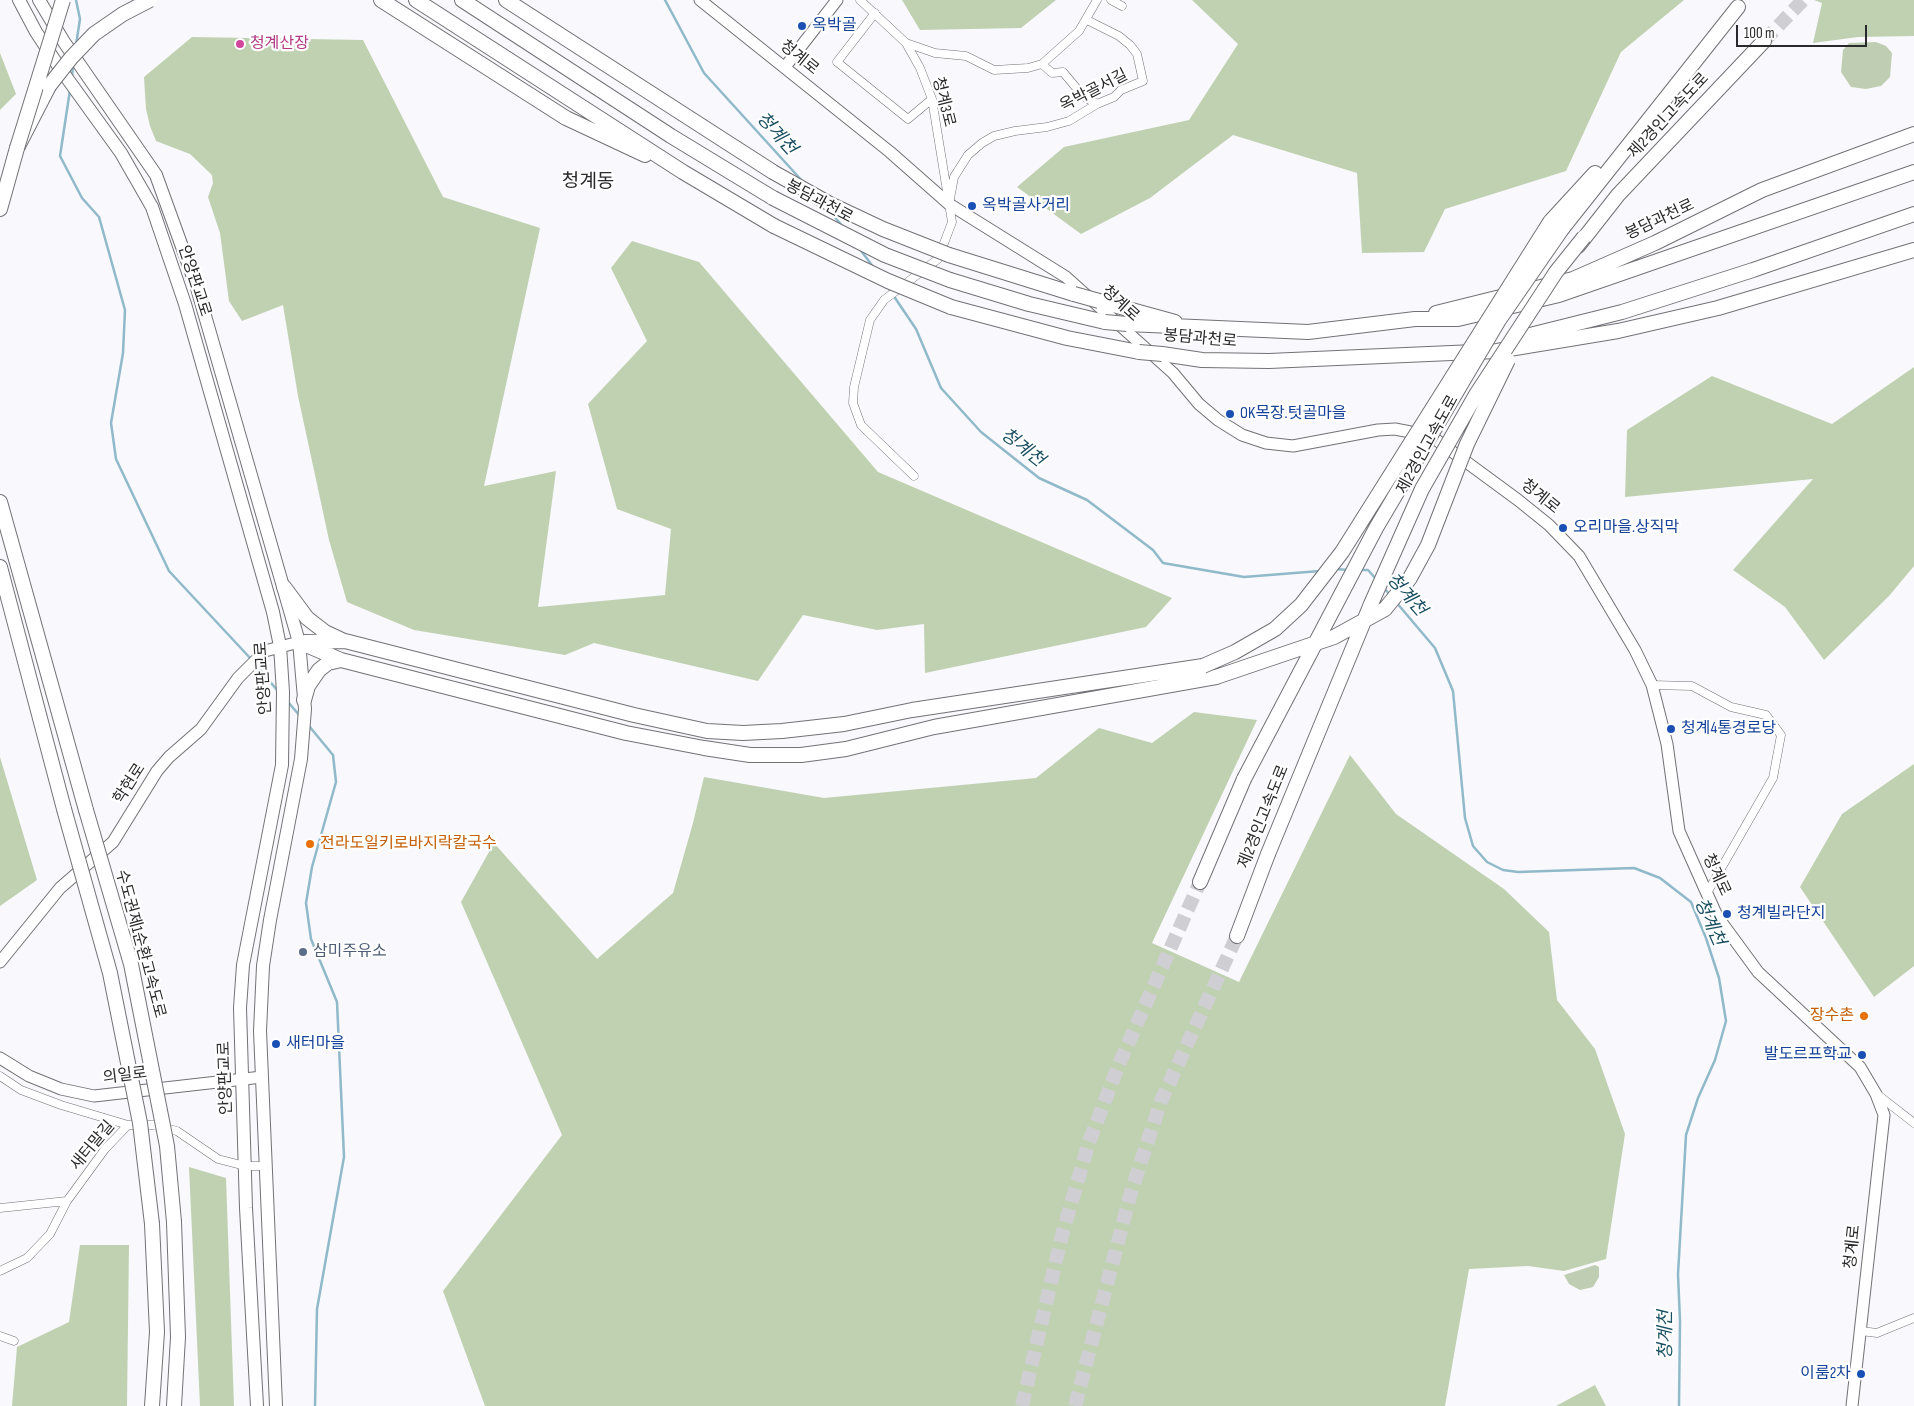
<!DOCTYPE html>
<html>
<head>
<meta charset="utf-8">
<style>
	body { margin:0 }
	#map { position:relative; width:1914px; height:1406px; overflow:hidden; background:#f8f8fd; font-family:"Sofia Sans Condensed",sans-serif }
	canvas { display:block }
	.scale { position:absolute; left:1736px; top:25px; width:131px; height:22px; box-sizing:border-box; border:2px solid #2a2a2c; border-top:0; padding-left:6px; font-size:15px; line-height:18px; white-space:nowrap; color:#2a2a2c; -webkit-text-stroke:4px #fff; paint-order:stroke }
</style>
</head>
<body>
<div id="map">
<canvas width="1914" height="1406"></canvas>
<div class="scale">100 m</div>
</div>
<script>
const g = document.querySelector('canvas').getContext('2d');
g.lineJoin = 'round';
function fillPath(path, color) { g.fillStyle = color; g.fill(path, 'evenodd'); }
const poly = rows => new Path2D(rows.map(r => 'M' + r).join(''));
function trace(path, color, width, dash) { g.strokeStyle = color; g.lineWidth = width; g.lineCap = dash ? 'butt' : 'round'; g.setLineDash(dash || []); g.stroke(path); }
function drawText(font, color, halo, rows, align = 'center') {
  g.font = font + ' "Sofia Sans Condensed","Noto Sans KR",sans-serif'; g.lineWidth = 4.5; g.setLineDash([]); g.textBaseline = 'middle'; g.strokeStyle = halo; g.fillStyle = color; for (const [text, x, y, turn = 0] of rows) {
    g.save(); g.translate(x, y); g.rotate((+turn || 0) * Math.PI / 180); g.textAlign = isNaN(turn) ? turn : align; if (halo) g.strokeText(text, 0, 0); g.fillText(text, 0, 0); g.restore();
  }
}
const green = poly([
	[1876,42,1886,46,1892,53,1890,77,1881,86,1866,89,1851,87,1841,72,1843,50,1849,43],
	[1595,1265,1599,1267,1599,1277,1593,1287,1580,1290,1569,1284,1564,1275]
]);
const forest = poly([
	[902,0,1056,0,1021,28,920,30],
	[1192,0,1684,0,1621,52,1566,171,1445,209,1424,252,1362,253,1357,173,1233,135,1150,198,1081,234,1017,187,1064,147,1189,120,1238,44],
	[1814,0,1914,0,1914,36,1858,37,1813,43,1822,3],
	[192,37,363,40,443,197,540,228,484,486,556,471,538,607,665,595,671,529,617,509,588,404,647,341,611,268,632,241,699,262,878,472,1172,598,1146,627,925,673,924,624,877,630,803,615,758,681,594,643,565,655,414,630,347,602,329,540,298,396,283,305,242,321,229,301,220,233,208,197,213,183,212,175,190,154,156,141,150,126,146,109,144,77],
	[0,53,16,94,0,110],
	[1914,367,1914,566,1889,596,1824,660,1785,607,1733,570,1813,479,1625,497,1627,430,1712,376,1832,424],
	[1194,712,1257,720,1152,943,1239,982,1350,755,1396,814,1504,889,1549,932,1557,1000,1595,1049,1625,1134,1606,1259,1564,1271,1528,1266,1469,1269,1445,1406,485,1406,443,1291,562,1135,461,902,494,843,597,959,673,893,693,823,704,777,824,798,1036,778,1099,728,1152,743],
	[0,757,37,880,0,906],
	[1914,764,1914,966,1874,997,1800,887,1842,814],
	[189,1167,226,1178,234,1406,200,1406],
	[80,1245,129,1245,127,1406,12,1406,17,1347,69,1322],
	[1595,1385,1606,1406,1556,1406]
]);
const stream = poly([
	[76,0,80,19,76,45],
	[665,0,704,73,804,183],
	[72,77,73,65],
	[70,90,60,156,82,198,99,217,125,310,123,353,111,423,116,459,169,571,251,659],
	[828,209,844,228],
	[859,248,874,268],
	[887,286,916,329,941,388,981,432,1039,478,1087,500,1153,550,1163,563,1244,577,1320,571],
	[1336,569,1348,570],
	[1361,570,1368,570,1376,579],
	[1383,587,1391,596],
	[1396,602,1435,648,1453,691,1465,818,1473,846,1487,862,1503,870,1518,872,1634,868,1660,878,1691,902,1706,938,1719,978,1726,1021,1715,1060,1698,1098,1686,1135,1678,1274,1680,1321,1679,1406],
	[257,666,277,690],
	[288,702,300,716],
	[309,726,333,755,336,782,312,867,306,903,311,939,337,1002,344,1157,317,1309,315,1406]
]);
const highwayTunnel = poly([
	[1764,41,1803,0],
	[1022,1406,1062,1235,1089,1142,1119,1064,1200,882],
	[1075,1406,1131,1192,1161,1101,1237,936]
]);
const street = poly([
	[860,0,906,43,920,68,932,99,952,222,938,259,884,300,870,320,854,387,853,403,861,425,914,476],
	[1111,0,1122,6],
	[875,13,837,62,908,119,932,99],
	[906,43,935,53,966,56,994,70,1028,68,1042,64,1079,31,1097,0],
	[1042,64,1052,73,1063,72,1083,96,1097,104],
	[950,199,954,177,968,155,982,143,994,136,1015,131,1047,127,1069,121,1097,104,1114,97,1121,90,1143,81,1137,54,1130,45,1119,36,1087,20],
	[1652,685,1692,686,1731,707,1766,715,1781,735,1773,778,1707,893],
	[0,1076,21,1090,61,1105,128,1125],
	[1878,1095,1914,1123],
	[0,1208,67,1201,105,1149,128,1125,153,1125,177,1131,218,1159,245,1166,266,1166],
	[0,1271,27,1258,50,1234,67,1201],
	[1861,1331,1877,1333,1914,1318],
	[0,1336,14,1341]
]);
const secondary = poly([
	[700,0,890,152,949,204,1066,277,1173,373,1199,404,1218,420,1242,435,1266,443,1293,446,1378,430,1395,429,1431,436,1518,500,1549,525,1579,556,1635,650,1652,685,1667,744,1679,831,1717,916,1758,972,1860,1067,1876,1094,1884,1115,1852,1406],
	[785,67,837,0],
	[0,962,60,888,113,842,157,771,169,757,201,729,238,678,265,651,299,642],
	[0,1058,29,1076,61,1089,94,1096,262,1077]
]);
const primary = poly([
	[19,0,36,32,59,67,121,153,152,207,185,304,273,612,280,646,283,692,282,765,243,965,240,1008,246,1208,257,1406],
	[39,0,64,42,156,175,197,288,299,642,305,709,301,759,270,920,263,966,260,1031,276,1406]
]);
const highway = poly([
	[381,0,566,118,645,155],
	[416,0,683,172,774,226],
	[462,0,671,136,773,198],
	[506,0,773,172],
	[0,209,17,148,49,86],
	[1550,222,1595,173],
	[1562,229,1738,7],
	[1578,246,1618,195,1764,41],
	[949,255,1074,294],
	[950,280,1029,304,1105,322],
	[1099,301,1175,322],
	[951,307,1067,338,1139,352],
	[1436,313,1573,279,1655,243,1762,190,1914,134],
	[1127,324,1308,332,1415,319,1458,319,1559,295,1914,172],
	[1514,339,1622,312,1753,270,1914,214],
	[1162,354,1202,360,1269,361,1497,351,1618,331,1718,308,1914,250],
	[0,502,86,810],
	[0,567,64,809],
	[284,587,307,618,325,632,342,640],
	[299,642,341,660,626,733,704,748,750,755,801,755,846,749,934,727,1216,677],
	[305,642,345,641,634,715,707,731,743,733,782,731,844,724,912,710,1203,666],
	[304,700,308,686,319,670,328,663,341,660],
	[1200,882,1244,779],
	[1237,936,1268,854],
	[174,1222,178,1337,174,1406],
	[152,1406,157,1332,152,1224]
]);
const highwayBridge = poly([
	[49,86,71,58,94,34,123,14,150,0],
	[17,148,63,0],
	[773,172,830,204,883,229,949,255],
	[773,198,885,255,950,280],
	[774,226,888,281,951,307],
	[1074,294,1099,301],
	[1105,322,1127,324],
	[1139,352,1162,354],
	[1203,666,1235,652,1275,629,1301,605,1342,552,1550,222],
	[1216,677,1334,637,1385,609,1410,578,1428,545,1467,444,1508,360],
	[1244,779,1376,528,1499,320,1562,229],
	[64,809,110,973,140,1123,152,1224],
	[86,810,131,964,167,1146,174,1222],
	[1268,854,1371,604,1422,489,1477,393,1556,272,1584,237]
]);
const markers = [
	[802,26,5,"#1a4fb4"],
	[240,44,5,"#d1479c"],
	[972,206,5,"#1a4fb4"],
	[1230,414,5,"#1a4fb4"],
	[1563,528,5,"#1a4fb4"],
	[1671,729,5,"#1a4fb4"],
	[310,844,5,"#e8710a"],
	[1727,914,5,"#1a4fb4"],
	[303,952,5,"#5c6f8a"],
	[1864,1016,5,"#e8710a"],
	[276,1044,5,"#1a4fb4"],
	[1862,1055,5,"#1a4fb4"],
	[1861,1374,5,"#1a4fb4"]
];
const transitNames = [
	["옥박골",812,26],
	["옥박골사거리",982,206],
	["OK목장.텃골마을",1240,414],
	["오리마을.상직막",1573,528],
	["청계4통경로당",1681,729],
	["청계빌라단지",1737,914],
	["새터마을",286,1044],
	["발도르프학교",1852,1055,"right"],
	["이룸2차",1851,1374,"right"]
];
const hotelNames = [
	["청계산장",250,44]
];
const streetNames = [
	["청계로",799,58,39],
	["옥박골서길",1094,91,-27],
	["청계3로",943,102,76],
	["제2경인고속도로",1669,116,-47],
	["봉담과천로",819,202,28],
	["봉담과천로",1660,220,-25],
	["안양판교로",194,281,72],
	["청계로",1120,304,42],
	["봉담과천로",1200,339,5],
	["제2경인고속도로",1428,445,-61],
	["청계로",1540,497,39],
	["안양판교로",264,678,-94],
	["학현로",130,784,-57],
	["제2경인고속도로",1264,817,-68],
	["청계로",1716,875,65],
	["수도권제1순환고속도로",140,944,75],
	["의일로",125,1076,-7],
	["안양판교로",226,1078,-92],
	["새터말길",93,1146,-50],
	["청계로",1853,1247,-84]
];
const foodNames = [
	["전라도일키로바지락칼국수",320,844],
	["장수촌",1854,1016,"right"]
];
const serviceNames = [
	["삼미주유소",313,952]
];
const waterNames = [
	["청계천",776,134,48],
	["청계천",1022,448,38],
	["청계천",1406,595,49],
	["청계천",1709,922,66],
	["청계천",1666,1335,-90]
];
const quarterNames = [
	["청계동",588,182]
];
fillPath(green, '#bfceb2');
fillPath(forest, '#c0d1b1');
trace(stream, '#90b9c9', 2.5);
trace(highwayTunnel, '#cfcfd3', 14, [14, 7]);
trace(street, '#727276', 9);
trace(secondary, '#727276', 13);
trace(primary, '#727276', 14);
trace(highway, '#727276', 16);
trace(street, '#fff', 8);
trace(secondary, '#fff', 11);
trace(primary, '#fff', 12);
trace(highway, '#fff', 14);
trace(highwayBridge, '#727276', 16, []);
trace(highwayBridge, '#fff', 14);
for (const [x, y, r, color] of markers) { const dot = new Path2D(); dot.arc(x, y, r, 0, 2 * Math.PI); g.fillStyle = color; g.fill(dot); trace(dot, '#fff', 2); }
drawText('16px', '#164399', '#fff', transitNames, 'left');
drawText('16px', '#b23c85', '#fff', hotelNames, 'left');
drawText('16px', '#2a2a2c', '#fff', streetNames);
drawText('16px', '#c56008', '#fff', foodNames, 'left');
drawText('16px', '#4e5e75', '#fff', serviceNames, 'left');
drawText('italic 18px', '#1a5062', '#fff', waterNames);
drawText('19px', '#2a2a2c', '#fff', quarterNames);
</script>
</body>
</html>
